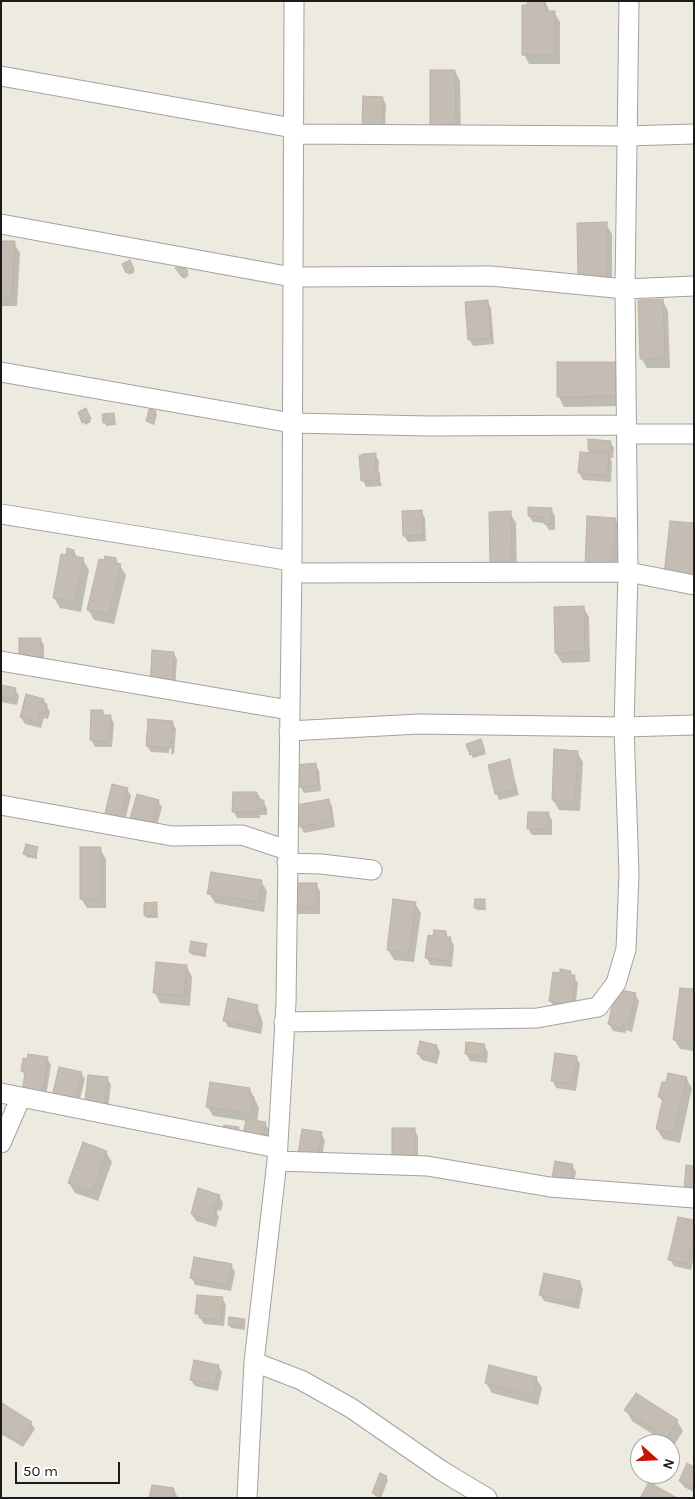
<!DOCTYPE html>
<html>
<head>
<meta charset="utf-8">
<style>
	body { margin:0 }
	#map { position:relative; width:695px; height:1499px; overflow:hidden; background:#edeae0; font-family:Karla,sans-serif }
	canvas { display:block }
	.frame { position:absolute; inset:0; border:2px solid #1b1b1b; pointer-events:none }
	.north { position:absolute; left:630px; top:1434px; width:50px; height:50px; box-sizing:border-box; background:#fff; border:1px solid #a4a4a4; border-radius:50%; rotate:110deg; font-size:14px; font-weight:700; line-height:20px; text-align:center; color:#1b1b1b }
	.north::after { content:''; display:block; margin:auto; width:18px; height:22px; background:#c61500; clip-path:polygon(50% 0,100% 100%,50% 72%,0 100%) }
	.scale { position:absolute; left:15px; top:1462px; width:105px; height:22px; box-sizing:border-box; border:2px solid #1b1b1b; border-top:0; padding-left:6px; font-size:15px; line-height:18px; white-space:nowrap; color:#1b1b1b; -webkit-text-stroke:4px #fff; paint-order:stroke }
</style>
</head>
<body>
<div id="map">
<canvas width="695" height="1499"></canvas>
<div class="frame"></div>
<div class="north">N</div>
<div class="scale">50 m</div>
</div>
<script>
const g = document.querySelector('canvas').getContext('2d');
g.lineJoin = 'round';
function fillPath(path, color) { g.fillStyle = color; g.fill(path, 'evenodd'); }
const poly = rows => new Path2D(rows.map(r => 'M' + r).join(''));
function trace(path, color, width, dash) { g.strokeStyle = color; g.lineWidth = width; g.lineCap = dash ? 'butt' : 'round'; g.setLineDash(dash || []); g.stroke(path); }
const shadow = poly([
	[545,1,550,12,554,12,560,22,560,64,529,64,524,54],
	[455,71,460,81,461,139,437,139],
	[382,98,386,104,385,132,367,131,363,125],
	[606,224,612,234,612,288,585,288],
	[1,242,14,243,20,253,17,306,1,306],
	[129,262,135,272,129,275,124,264],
	[178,272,187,273,189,275,184,279],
	[487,301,491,308,494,344,473,346,469,339],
	[663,301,668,311,670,368,647,368,641,358],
	[615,363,621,373,621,406,564,407,559,397],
	[79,412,87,413,91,422,85,425],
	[155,412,157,415,154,425,149,423,147,421],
	[114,414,116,425,106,426,104,415],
	[610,442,614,448,613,458,610,458,612,462,611,482,583,480,579,473,581,453,591,454,589,450],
	[375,455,379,461,378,474,382,486,366,487,363,480],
	[551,509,555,516,555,530,549,530,545,523,533,522,529,516],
	[421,511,425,518,426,541,408,542,404,536],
	[510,513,516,523,517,576,497,572,492,562],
	[615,519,621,529,619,577,586,566],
	[74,551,78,559,83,560,89,570,81,612,60,608,54,598,67,556],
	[116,560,126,575,114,624,94,620,88,609],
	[583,607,589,617,590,662,562,663,556,653],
	[40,639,44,645,44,666,24,665],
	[153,652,173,653,177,659,175,692],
	[1,686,15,689,19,696,17,705,1,702],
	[44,700,50,712,48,719,44,718,41,728,25,724,21,717],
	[102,711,105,716,110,716,114,723,112,747,95,747,91,740],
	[172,722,176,729,174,754,171,754,173,727,171,727,169,753,151,752,147,746],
	[482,744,486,754,473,758,468,745],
	[555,751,577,752,583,762,580,811,559,810,553,800],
	[509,761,519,795,499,800,496,793],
	[315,764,319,771,321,791,304,793,300,786],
	[127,789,131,796,123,829,109,823],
	[257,793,267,808,267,815,260,815,260,818,237,818,234,812],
	[138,795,158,801,162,807,155,834],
	[328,800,332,806,335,827,304,833,301,827],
	[548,813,552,820,552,835,532,835,528,828],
	[37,848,37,859,26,857,25,854],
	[100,849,106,859,106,908,87,908,81,898],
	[261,881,267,891,264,912,215,903,209,893],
	[316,885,320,891,320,914,296,914,292,907],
	[484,900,486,910,477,910,475,907],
	[415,903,421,913,414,962,394,960,388,950],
	[156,904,158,918,147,918,146,916],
	[445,932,454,945,452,967,430,965,427,958,435,937],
	[206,945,206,957,192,955,190,952],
	[187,967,192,977,190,1006,160,1003,155,993],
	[570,972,578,983,575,1010,554,1007,550,1001,561,975],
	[694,991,694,1051,680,1049,674,1039],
	[635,994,639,1001,632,1032,626,1030,626,1033,613,1031,609,1024],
	[257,1006,263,1023,261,1034,228,1027,225,1021],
	[468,1044,484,1046,488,1052,487,1063,470,1061,466,1054],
	[437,1046,440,1052,437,1064,422,1060,418,1054],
	[556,1055,576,1057,580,1064,576,1091,556,1088,553,1081],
	[47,1058,51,1065,45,1103,22,1071],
	[81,1073,85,1079,77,1111,56,1106],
	[107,1078,111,1085,107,1116,89,1114],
	[686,1078,692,1088,680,1143,663,1139,657,1129,663,1103,660,1097],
	[250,1089,259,1108,257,1122,265,1124,269,1130,265,1149,247,1121,213,1116,207,1106],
	[414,1130,418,1136,418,1164,393,1157],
	[321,1134,325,1140,321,1163,299,1154],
	[106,1152,112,1162,98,1201,75,1193,69,1183],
	[572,1165,576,1172,572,1192,556,1189],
	[219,1196,223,1203,221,1211,218,1210,217,1213,219,1217,216,1227,196,1221,192,1214],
	[694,1222,694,1256,691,1270,674,1266,670,1259],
	[231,1265,235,1272,231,1291,195,1285,192,1278],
	[580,1282,583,1289,579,1309,544,1301,540,1294],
	[222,1298,226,1305,224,1326,204,1324,197,1313],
	[244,1320,245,1330,231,1328,229,1325],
	[218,1366,222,1372,218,1391,195,1386,191,1380],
	[536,1378,542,1388,538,1405,492,1393,486,1383],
	[636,1394,677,1421,683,1431,673,1447,632,1421,626,1410],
	[3,1405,31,1423,35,1429,23,1447,1,1434],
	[694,1468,694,1492,684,1487,680,1481],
	[386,1477,388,1480,381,1498,375,1496,373,1493],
	[174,1490,178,1498,151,1498]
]);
const building = poly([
	[527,1,545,1,545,11,555,11,555,55,522,55,522,5,527,5,527,1],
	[430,70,455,70,456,129,430,129,430,70],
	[363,96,383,97,382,125,362,125,363,96],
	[607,222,607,278,578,278,577,223,607,222],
	[1,241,15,241,12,297,1,296,1,241],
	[130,260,134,269,126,273,122,264,130,260],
	[182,263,188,272,182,277,175,268,182,263],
	[663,299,665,358,640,359,638,300,663,299],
	[488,300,491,338,468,340,465,302,488,300],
	[557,362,616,362,616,396,557,397,557,362],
	[86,408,91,419,82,423,78,412,86,408],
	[149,409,156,411,153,423,146,421,149,409],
	[114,413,115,423,103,423,102,414,114,413],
	[588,439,611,441,610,452,588,450,588,439],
	[580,452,609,454,607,476,578,473,580,452],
	[376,453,375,472,379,472,380,480,361,481,359,456,363,454,376,453],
	[528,507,552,508,551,524,544,524,544,517,528,516,528,507],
	[422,510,423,535,403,536,402,511,422,510],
	[511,511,512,566,495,566,495,562,490,562,489,512,511,511],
	[587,516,616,518,613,567,585,566,587,516],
	[670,521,694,523,694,578,664,575,670,521],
	[67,548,74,550,73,556,84,558,75,602,53,598,61,554,66,555,67,548],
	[105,556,116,558,116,563,121,564,109,614,87,610,99,559,104,560,105,556],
	[584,606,585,652,555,653,554,607,584,606],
	[19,638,41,638,41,660,19,659,19,638],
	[152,650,174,652,172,686,150,684,152,650],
	[1,685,16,688,13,699,1,697,1,685],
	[26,694,44,699,43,703,47,704,45,713,41,712,37,723,20,717,26,694],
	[91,710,103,710,103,715,111,715,109,741,90,740,91,710],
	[148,719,173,721,171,748,146,746,148,719],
	[481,739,485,751,470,755,466,744,481,739],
	[554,749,578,751,575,802,552,800,554,749],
	[510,759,516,789,495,794,488,765,510,759],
	[316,763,318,785,299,787,294,765,316,763],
	[112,784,128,788,119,823,104,817,112,784],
	[233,792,257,792,257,800,264,800,264,809,257,809,257,812,232,812,233,792],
	[137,794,159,800,151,828,129,822,137,794],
	[329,799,332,821,300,827,296,805,329,799],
	[528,812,549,812,549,829,527,829,528,812],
	[26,844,38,847,35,857,23,854,26,844],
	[80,847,101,847,101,899,80,899,80,847],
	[211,872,262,880,259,902,207,894,211,872],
	[291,883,317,883,317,907,291,907,291,883],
	[393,899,416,902,409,953,387,950,393,899],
	[475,899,485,899,485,908,474,908,475,899],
	[157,902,157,915,144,916,144,903,157,902],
	[434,930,446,931,446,937,451,937,449,961,425,958,428,935,433,936,434,930],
	[191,941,207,944,205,954,189,952,191,941],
	[156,962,187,965,184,996,153,993,156,962],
	[560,969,571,971,570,975,575,975,572,1004,549,1001,553,972,560,973,560,969],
	[680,988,694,989,694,1043,673,1040,680,988],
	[616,989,636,993,628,1026,623,1025,622,1028,608,1024,616,989],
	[228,998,258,1005,256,1014,260,1015,257,1028,223,1021,228,998],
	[420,1041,437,1045,434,1058,417,1054,420,1041],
	[466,1042,485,1044,484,1057,465,1054,466,1042],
	[555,1053,577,1056,573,1084,551,1081,555,1053],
	[28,1054,48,1057,42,1097,22,1094,25,1072,21,1071,23,1058,27,1059,28,1054],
	[59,1067,82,1072,74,1105,51,1100,59,1067],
	[668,1073,687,1077,674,1133,656,1129,663,1098,658,1097,662,1082,666,1082,668,1073],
	[88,1075,108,1077,104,1110,84,1108,88,1075],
	[210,1082,250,1088,249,1096,254,1097,251,1113,206,1107,210,1082],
	[246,1119,266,1122,262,1143,242,1140,246,1119],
	[224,1125,239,1127,238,1137,222,1135,224,1125],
	[392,1128,415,1128,415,1158,392,1158,392,1128],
	[302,1129,322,1132,318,1157,298,1154,302,1129],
	[83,1142,107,1151,92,1192,68,1183,83,1142],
	[555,1161,573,1164,569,1186,551,1183,555,1161],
	[686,1165,694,1166,694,1191,684,1190,686,1165],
	[198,1188,220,1195,217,1205,214,1204,213,1209,216,1210,212,1221,191,1214,198,1188],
	[678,1217,694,1220,694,1234,687,1264,668,1260,678,1217],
	[194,1257,232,1264,228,1285,190,1278,194,1257],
	[544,1273,580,1281,576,1303,539,1295,544,1273],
	[197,1295,223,1297,221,1320,199,1318,199,1314,195,1314,197,1295],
	[229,1317,245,1319,244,1327,228,1325,229,1317],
	[194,1360,219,1365,215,1385,190,1380,194,1360],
	[489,1365,537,1377,533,1396,485,1383,489,1365],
	[636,1393,678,1420,667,1438,624,1410,636,1393],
	[2,1403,32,1422,19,1442,1,1430,2,1403],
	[687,1463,694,1467,694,1488,679,1481,687,1463],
	[380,1473,387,1476,379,1496,372,1493,380,1473],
	[649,1482,677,1498,640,1498,649,1482],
	[152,1485,174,1488,173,1498,149,1498,152,1485]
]);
const minor = poly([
	[629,1,625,289,628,572,694,585],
	[1,76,293,128],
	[293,134,626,136,694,134],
	[1,224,292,277,491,276,625,289,694,286],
	[1,372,292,423,429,426,627,425],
	[627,434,694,434],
	[1,514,292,561],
	[1,661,289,710],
	[289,731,419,724,624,727,694,725],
	[1,805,172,836,242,835,287,850],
	[287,863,321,864,372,870],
	[284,1022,537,1018,598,1007,616,983,626,949,629,874,624,727,628,572,292,573],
	[1,1093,277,1148],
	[1,1143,21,1097],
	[277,1161,427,1166,550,1187,694,1198],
	[254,1362,301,1380,351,1408,442,1471,487,1498],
	[247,1498,254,1362,277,1161,286,1003,292,561,294,1]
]);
fillPath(shadow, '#0003');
fillPath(building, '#c5bdb3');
trace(building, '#bfb2a2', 1);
trace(minor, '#a2a2a2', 21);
trace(minor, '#fff', 19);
</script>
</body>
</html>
